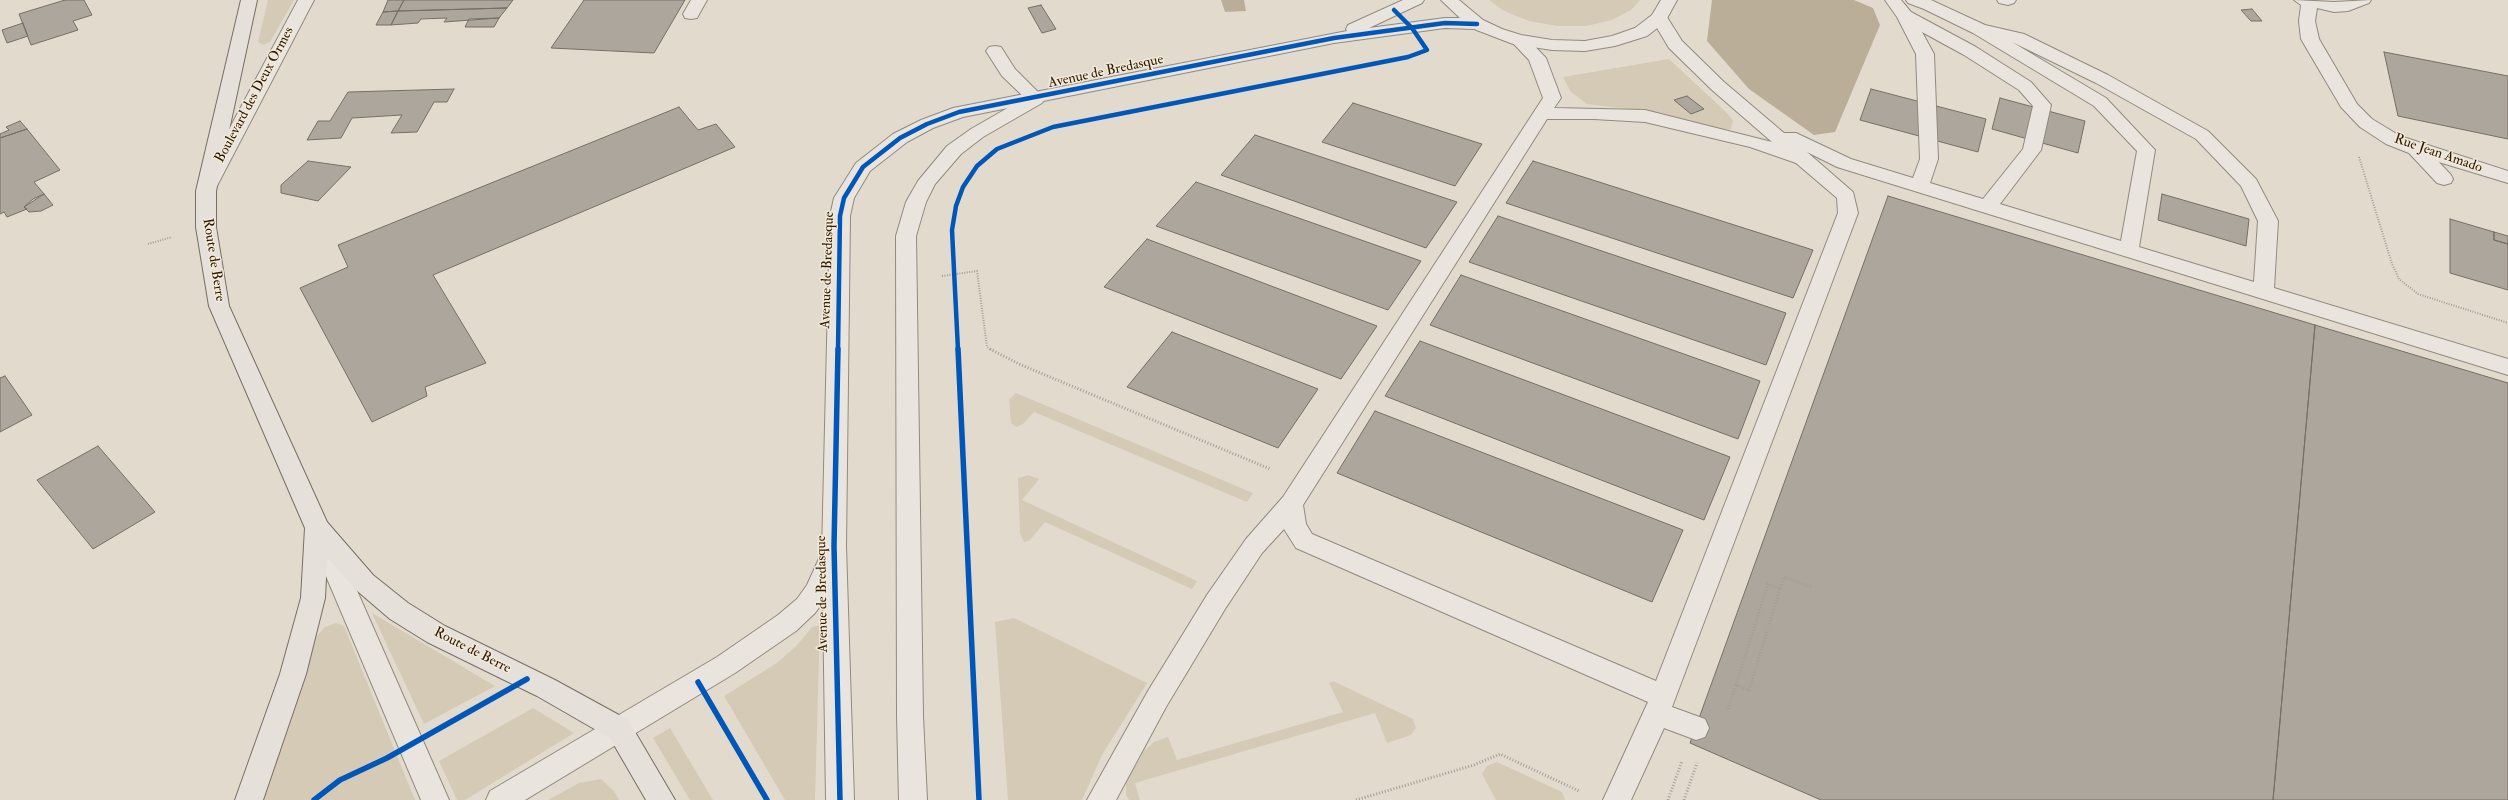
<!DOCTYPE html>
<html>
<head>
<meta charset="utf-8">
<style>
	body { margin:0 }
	canvas { display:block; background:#e2dacd }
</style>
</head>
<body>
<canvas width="2508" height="800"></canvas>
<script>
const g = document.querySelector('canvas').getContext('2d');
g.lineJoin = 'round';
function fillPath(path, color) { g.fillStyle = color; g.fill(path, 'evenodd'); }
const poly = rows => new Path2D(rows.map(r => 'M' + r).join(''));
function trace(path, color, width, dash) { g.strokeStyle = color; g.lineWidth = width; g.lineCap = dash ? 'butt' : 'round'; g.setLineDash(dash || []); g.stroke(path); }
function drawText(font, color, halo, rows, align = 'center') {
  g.font = font + ' "IM FELL Double Pica",serif'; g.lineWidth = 3; g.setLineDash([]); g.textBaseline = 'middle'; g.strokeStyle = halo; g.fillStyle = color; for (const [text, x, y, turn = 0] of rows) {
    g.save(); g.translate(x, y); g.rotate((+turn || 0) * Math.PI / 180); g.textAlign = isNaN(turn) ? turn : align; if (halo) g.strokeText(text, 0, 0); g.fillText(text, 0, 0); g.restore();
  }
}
const green = poly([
	[268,0,294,0,270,42,264,45,258,42],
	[1489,0,1640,0,1631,10,1612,20,1586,26,1557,26,1529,21,1504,11],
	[1669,59,1728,114,1733,121,1731,129,1722,130,1660,113,1587,104,1571,92,1563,77],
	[1016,393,1253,493,1247,502,1034,412,1023,424,1016,427,1011,423,1009,400],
	[1028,475,1039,479,1022,500,1197,581,1192,589,1045,522,1029,541,1024,542,1020,533,1018,478],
	[372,613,495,686,424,724],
	[1014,618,1147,683,1102,755,1082,800,1008,800,995,622],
	[336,623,344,626,415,800,264,800,315,638,325,627],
	[820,625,815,798,815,800,785,800,724,696,777,663,797,645,812,627],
	[1333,681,1413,719,1416,728,1411,735,1387,743,1375,713,1135,783,1140,800,1129,800,1126,795,1126,782,1144,751,1154,742,1168,737,1177,760,1343,712,1329,683],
	[533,708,574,733,465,800,457,800,439,761],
	[670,728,713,800,690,800,653,738],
	[1497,762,1562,792,1565,800,1496,800,1482,774,1487,766],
	[601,779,614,791,619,800,548,800,579,783]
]);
const water = poly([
	[1221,0,1244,0,1246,11,1225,12],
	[1712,0,1854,0,1873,8,1880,25,1835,132,1814,135,1749,89,1707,41]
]);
const building = poly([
	[65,0,84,0,92,15,73,21,78,30,31,45,19,14,65,0],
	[388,0,404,0,398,11,383,12,388,0],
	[404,0,513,0,507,8,398,11,404,0],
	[584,0,685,0,654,53,551,48,584,0],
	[1041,5,1056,29,1042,33,1028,8,1041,5],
	[507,8,499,18,444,22,447,18,421,19,418,23,391,25,398,11,507,8],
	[2252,9,2262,21,2251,21,2241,10,2252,9],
	[398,11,391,25,376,25,383,12,398,11],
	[499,18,494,27,465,27,469,19,499,18],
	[23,23,28,36,7,43,2,30,23,23],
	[2384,52,2508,76,2508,139,2398,116,2384,52],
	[454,89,447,102,434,102,417,132,391,133,402,115,352,118,341,138,307,140,318,121,330,121,348,92,454,89],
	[1871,89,1986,119,1978,152,1860,120,1871,89],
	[1687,96,1704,109,1691,114,1674,100,1687,96],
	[2000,98,2085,121,2078,153,1992,129,2000,98],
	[1353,103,1482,144,1455,186,1322,142,1353,103],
	[679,107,698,130,716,124,735,147,433,275,486,363,425,387,427,396,372,422,300,288,348,267,338,245,679,107],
	[20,121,27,129,0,138,0,134,9,130,6,127,20,121],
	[27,129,60,170,34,182,44,194,33,199,24,207,27,209,7,217,4,212,0,214,0,138,27,129],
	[1255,135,1457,202,1426,248,1221,175,1255,135],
	[308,161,351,167,318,201,281,193,281,185,308,161],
	[1533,161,1813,250,1793,298,1506,203,1533,161],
	[1196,182,1421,261,1388,310,1156,226,1196,182],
	[44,194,53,205,41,211,29,212,24,207,44,194],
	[2162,194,2249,219,2246,246,2158,220,2162,194],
	[1888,196,2315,325,2273,800,1821,800,1690,743,1888,196],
	[1498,216,1786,313,1766,365,1469,262,1498,216],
	[2450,219,2494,232,2494,240,2508,244,2508,290,2450,273,2450,219],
	[2494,232,2508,236,2508,244,2494,240,2494,232],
	[1147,239,1377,326,1341,379,1104,287,1147,239],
	[1461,275,1760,381,1738,439,1430,325,1461,275],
	[2315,325,2508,383,2508,800,2273,800,2315,325],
	[1172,332,1318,389,1278,448,1127,387,1172,332],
	[1420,341,1730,457,1704,520,1385,396,1420,341],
	[5,376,32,415,0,432,0,378,5,376],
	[1375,411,1683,530,1652,602,1337,473,1375,411],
	[98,446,155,512,93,549,37,480,98,446]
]);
const pathFar1 = poly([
	[2359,157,2392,264,2399,279,2418,294,2508,323],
	[148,244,172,237],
	[942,276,977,271,987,347,992,350]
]);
const path = poly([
	[990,349,1019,364,1270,469],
	[1736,685,1768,584,1780,589,1784,577,1811,587],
	[1728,709,1736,685,1749,690,1780,589],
	[1356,800,1474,765,1500,754,1579,791],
	[1668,800,1682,761],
	[1684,800,1697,763]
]);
const service = poly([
	[691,0,707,0,697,18,691,19,685,18,683,14,691,0],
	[1885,0,1901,0,1911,12,1976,47,2031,82,2051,105,2041,150,2000,204,2121,241,2137,151,2094,106,1973,33,1924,9,1908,3,1906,0,1931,0,1985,25,2024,34,2108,75,2208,131,2256,179,2278,221,2274,288,2508,359,2508,375,1837,167,1807,152,1853,192,1858,213,1672,707,1705,719,1709,728,1705,737,1696,740,1664,728,1631,800,1603,800,1648,702,1296,548,1284,529,1262,553,1225,609,1166,707,1116,800,1087,800,1148,691,1207,595,1246,539,1283,497,1543,98,1529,60,1510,40,1513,36,1525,36,1546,58,1561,98,1554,108,1645,110,1772,142,1712,90,1669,48,1651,18,1653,14,1659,13,1665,14,1682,41,1724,82,1784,133,1796,133,1851,159,1913,178,1920,159,1916,54,1897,17,1885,0],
	[1922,32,1964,55,2019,90,2033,106,2023,149,1983,199,1930,183,1938,159,1934,54,1922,32],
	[2012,42,2096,83,2196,139,2241,186,2258,221,2254,282,2139,247,2155,150,2106,98,2012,42],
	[1547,119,1594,119,1645,122,1750,147,1796,163,1837,198,1838,213,1656,681,1312,534,1306,524,1303,505,1547,119],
	[1997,0,2016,0,2014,3,2008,5,1999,3,1997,0],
	[995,46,1001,47,1015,69,1045,99,1042,103,983,137,961,154,935,184,926,202,916,236,923,716,927,800,899,800,897,716,896,236,906,202,918,181,947,146,971,129,1025,98,1002,76,986,51,989,47,995,46],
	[2416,143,2423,145,2451,175,2453,179,2451,183,2444,185,2437,183,2409,153,2407,149,2409,145,2416,143]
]);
const minor = poly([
	[2294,0,2334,2,2371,0,2369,3,2348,11,2334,12,2317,8,2315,21,2319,39,2357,104,2372,119,2400,136,2508,171,2508,183,2409,153,2386,144,2360,127,2341,107,2301,39,2299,21,2301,5,2294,0]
]);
const tertiary = poly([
	[298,0,314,0,219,182,217,186,210,188,203,186,201,182,298,0],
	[1403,0,1424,0,1422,3,1369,28,1445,18,1460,18,1441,0,1459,0,1483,20,1502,29,1521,35,1552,40,1585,41,1612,36,1635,28,1652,15,1661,0,1677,0,1665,22,1647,36,1615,46,1585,51,1552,50,1513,44,1474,29,1445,28,1334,43,963,117,933,128,907,142,870,171,854,198,850,216,846,546,854,800,826,800,823,602,815,613,796,631,735,673,525,800,486,800,490,791,717,657,778,615,797,599,807,585,822,552,830,216,834,198,856,163,893,134,921,120,953,108,1347,31,1346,29,1348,25,1403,0],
	[321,526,329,529,333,536,449,800,421,800,309,536,313,529,321,526]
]);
const primary = poly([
	[241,0,257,0,216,191,216,227,229,306,327,522,373,575,408,603,445,626,555,680,628,720,675,800,646,800,610,738,537,696,427,642,390,619,355,589,327,557,325,598,306,674,263,800,235,800,280,674,301,598,305,528,209,306,196,227,196,191,241,0]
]);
const cyclewayFar1 = poly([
	[838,350,840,216,844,198,863,167,900,138,927,124,959,112,1334,38,1445,23,1477,24],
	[958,350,952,230,956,206,963,187,977,166,997,149,1053,127,1408,57,1427,50,1412,28,1394,10]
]);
const cycleway = poly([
	[838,349,834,546,840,800],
	[958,349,979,800],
	[698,682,767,800],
	[314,800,340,780,387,758,527,679]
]);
const streetNames = [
	["Avenue de Bredasque",1106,72,-12],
	["Boulevard des Deux Ormes",255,95,-62],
	["Rue Jean Amado",2438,154,19],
	["Route de Berre",213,260,81],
	["Avenue de Bredasque",828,270,-88],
	["Avenue de Bredasque",823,594,-91],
	["Route de Berre",472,651,27]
];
fillPath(green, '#d5cab6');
fillPath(water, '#bbae98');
fillPath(building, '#ada69c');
trace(building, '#766f64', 1);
trace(service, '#918a7f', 2);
trace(minor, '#918a7f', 2);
trace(tertiary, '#918a7f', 2);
trace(primary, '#766f64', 2);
trace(pathFar1, '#a39e97', 2, [1, 1.5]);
trace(path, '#a39e97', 3, [1, 2]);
fillPath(service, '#e9e5de');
fillPath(minor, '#e9e5de');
fillPath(tertiary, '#e9e5de');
fillPath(primary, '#e5e0d9');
trace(cyclewayFar1, '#0057b8', 4.5);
trace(cycleway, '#0057b8', 5.5);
drawText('14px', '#2d1a00', '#f2e9d9', streetNames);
</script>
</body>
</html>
